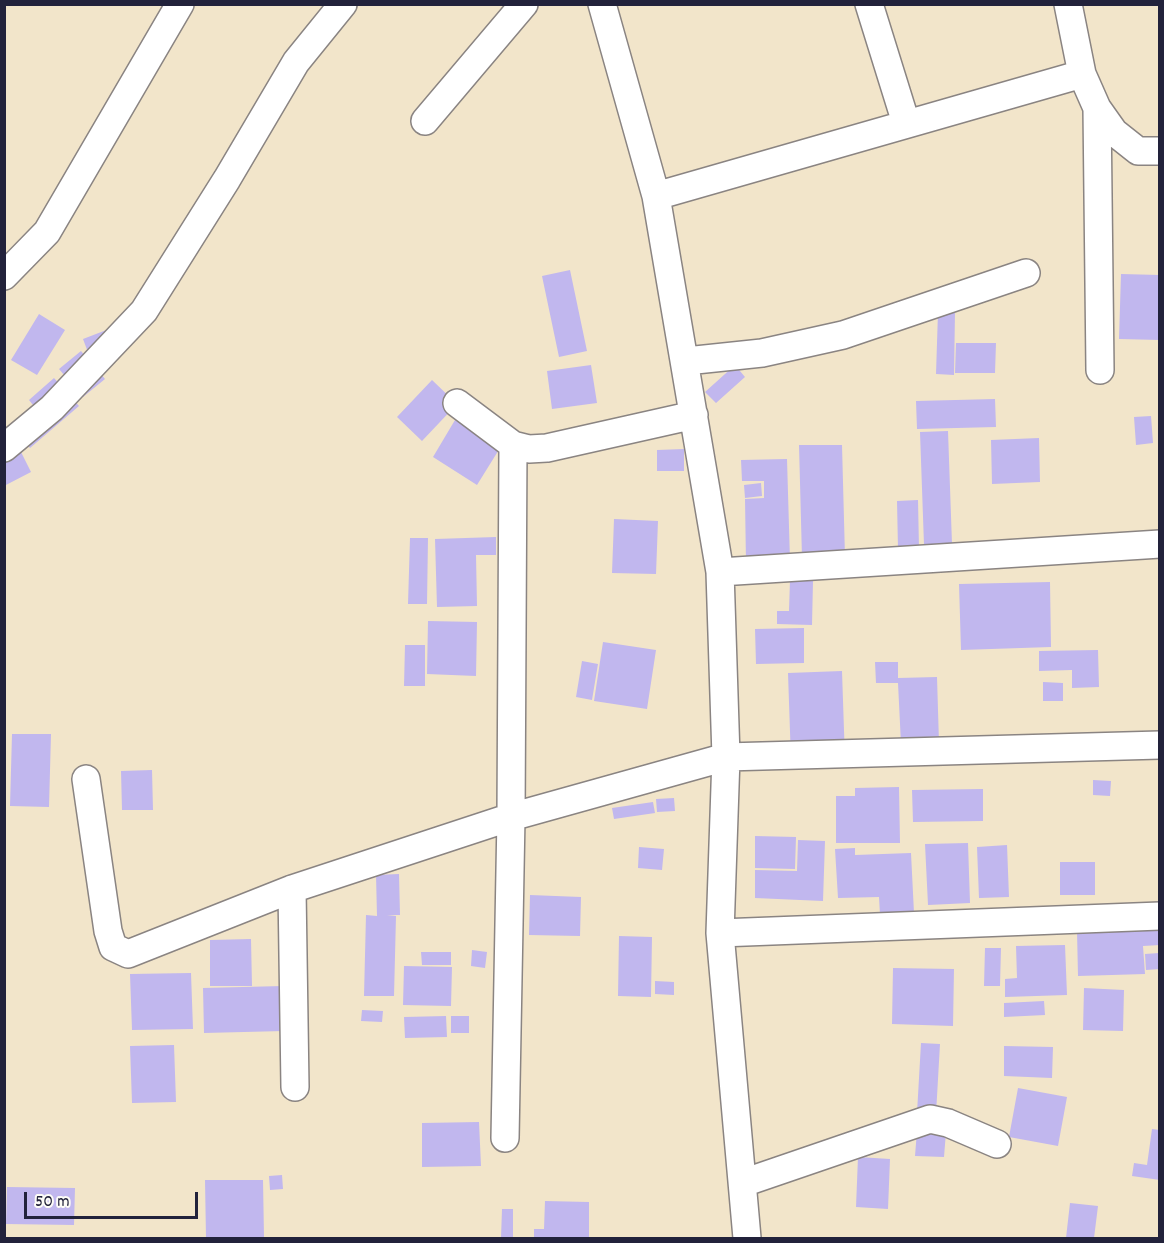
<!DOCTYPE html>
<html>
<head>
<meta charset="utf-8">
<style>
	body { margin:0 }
	#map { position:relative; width:1164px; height:1243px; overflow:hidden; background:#f2e5ca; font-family:Dekko,sans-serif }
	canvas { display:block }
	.frame { position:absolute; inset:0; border:6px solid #22223b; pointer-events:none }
	.scale { position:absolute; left:24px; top:1192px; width:174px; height:27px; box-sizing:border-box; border:3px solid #22223b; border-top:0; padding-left:8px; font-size:18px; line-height:21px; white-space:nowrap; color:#22223b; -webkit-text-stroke:4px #fdfcf7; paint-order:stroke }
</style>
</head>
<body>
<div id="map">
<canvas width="1164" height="1243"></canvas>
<div class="frame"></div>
<div class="scale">50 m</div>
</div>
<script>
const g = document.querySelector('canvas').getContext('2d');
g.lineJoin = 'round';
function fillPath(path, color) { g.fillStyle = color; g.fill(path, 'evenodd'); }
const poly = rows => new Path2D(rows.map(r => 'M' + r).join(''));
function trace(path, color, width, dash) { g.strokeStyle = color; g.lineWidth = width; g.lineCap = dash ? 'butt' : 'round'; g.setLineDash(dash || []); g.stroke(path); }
const building = poly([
	[570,270,587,351,559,357,542,276],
	[1121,274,1160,275,1160,340,1119,339],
	[938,312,955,312,954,375,936,374],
	[39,314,65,330,37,375,11,360],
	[109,329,92,363,83,339],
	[956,343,996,343,995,373,955,373],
	[81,351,105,379,83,397,59,369],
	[591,365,597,403,552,409,547,371],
	[735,365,745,377,716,403,705,392],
	[54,378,79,406,30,448,19,435,41,415,29,400],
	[432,380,457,404,422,441,397,417],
	[995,399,996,427,917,429,916,401],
	[1151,416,1153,443,1136,445,1134,417],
	[455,420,500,448,477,485,433,457],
	[9,428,31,472,4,486,4,430],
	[948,431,952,544,924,545,920,432],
	[1039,438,1040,482,992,484,991,440],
	[799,445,842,445,845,557,802,558],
	[684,449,684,471,657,471,657,450],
	[787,459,790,561,746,563,745,499,764,498,764,481,742,481,741,460],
	[761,483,762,496,745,498,744,485],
	[918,500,919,549,898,549,897,501],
	[614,519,658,521,656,574,612,573],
	[496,537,496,555,476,555,477,606,437,607,435,539],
	[410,538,428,538,427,604,408,604],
	[790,580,813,581,812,625,777,624,777,611,789,611],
	[1050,582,1051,647,961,650,959,584],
	[428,621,477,622,476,676,427,674],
	[804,628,804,663,756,664,755,629],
	[603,642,656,650,647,709,594,701],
	[405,645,425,645,425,686,404,686],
	[1098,650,1099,687,1072,688,1072,670,1039,671,1039,651],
	[582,661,598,664,592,700,576,697],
	[875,662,898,662,898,678,937,677,939,743,901,744,898,683,876,683],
	[842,671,845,760,791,761,788,673],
	[1043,682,1063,683,1063,701,1043,701],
	[12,734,51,734,49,807,10,806],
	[152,770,153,810,122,810,121,771],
	[1093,780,1111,781,1110,796,1093,795],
	[899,787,900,843,836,843,836,796,855,796,855,788],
	[983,789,983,821,913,822,912,790],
	[674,798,675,811,657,812,656,799],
	[653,802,655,813,614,819,612,808],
	[755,836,796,837,795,869,755,868],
	[798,840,825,841,823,901,755,898,755,870,797,871],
	[968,843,970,903,928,905,925,844],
	[1007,845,1009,897,979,898,977,847],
	[639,847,664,849,662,870,638,868],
	[855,848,855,855,911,853,914,913,880,915,879,897,838,898,835,849],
	[1060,862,1095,862,1095,895,1060,895],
	[399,874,400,915,387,915,396,916,394,996,364,996,366,915,377,916,376,875],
	[530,895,581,897,580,936,529,935],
	[1160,928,1160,945,1143,946,1145,974,1078,976,1077,931],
	[619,936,652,937,651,997,618,996],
	[251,939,252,986,210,986,210,940],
	[1065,945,1067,995,1005,997,1005,979,1017,978,1016,946],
	[985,948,1001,948,1000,986,984,986],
	[472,950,487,952,485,968,471,966],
	[421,952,451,952,451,965,422,965],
	[1159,953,1160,969,1146,970,1145,954],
	[404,966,452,967,451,1006,403,1005],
	[893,968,954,969,953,1026,892,1024],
	[191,973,193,1029,132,1030,130,974],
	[655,981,674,982,674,995,655,994],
	[283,986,284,1031,204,1033,203,988],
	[1084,988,1124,990,1123,1031,1083,1030],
	[1044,1001,1045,1015,1004,1017,1004,1003],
	[362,1010,383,1011,382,1022,361,1021],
	[446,1016,447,1037,405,1038,404,1017],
	[451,1016,469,1016,469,1033,451,1033],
	[921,1043,940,1044,936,1114,917,1113],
	[174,1045,176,1102,132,1103,130,1046],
	[1004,1046,1053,1047,1052,1078,1004,1076],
	[1018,1088,1067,1097,1058,1146,1009,1137],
	[479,1122,481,1166,422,1167,422,1123],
	[1152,1129,1160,1130,1160,1180,1132,1176,1134,1163,1147,1165],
	[917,1131,946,1132,944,1157,915,1156],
	[858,1157,890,1159,888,1209,856,1207],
	[282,1175,283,1189,270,1190,269,1176],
	[205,1180,263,1180,264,1237,206,1238],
	[7,1187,75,1188,74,1225,6,1224],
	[545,1201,589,1202,589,1238,534,1238,534,1229,544,1229],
	[1070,1203,1098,1206,1094,1238,1066,1238],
	[502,1209,513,1209,513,1238,501,1238]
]);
const street = poly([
	[602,4,656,196,720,572,726,757,720,933,747,1238],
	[869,4,906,123],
	[1068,4,1082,74,1097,108,1114,132,1138,151,1160,151],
	[1097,108,1100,370],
	[425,121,524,4],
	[656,196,1082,74],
	[4,276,47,232,180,4],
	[686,361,762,353,843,335,1026,273],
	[457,403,513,445,529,449,547,448,694,415],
	[4,448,52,408,144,311,227,179,296,62,343,4],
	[720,572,1160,544],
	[86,779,108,931,113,947,128,954,292,889,511,817,726,757,1160,745],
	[292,889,295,1087],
	[720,933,1160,916],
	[505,1138,511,817,513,445],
	[743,1183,930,1119,948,1123,997,1144]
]);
fillPath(building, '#c1b7ee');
trace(street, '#8a8482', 30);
trace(street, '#fff', 27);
</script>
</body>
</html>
